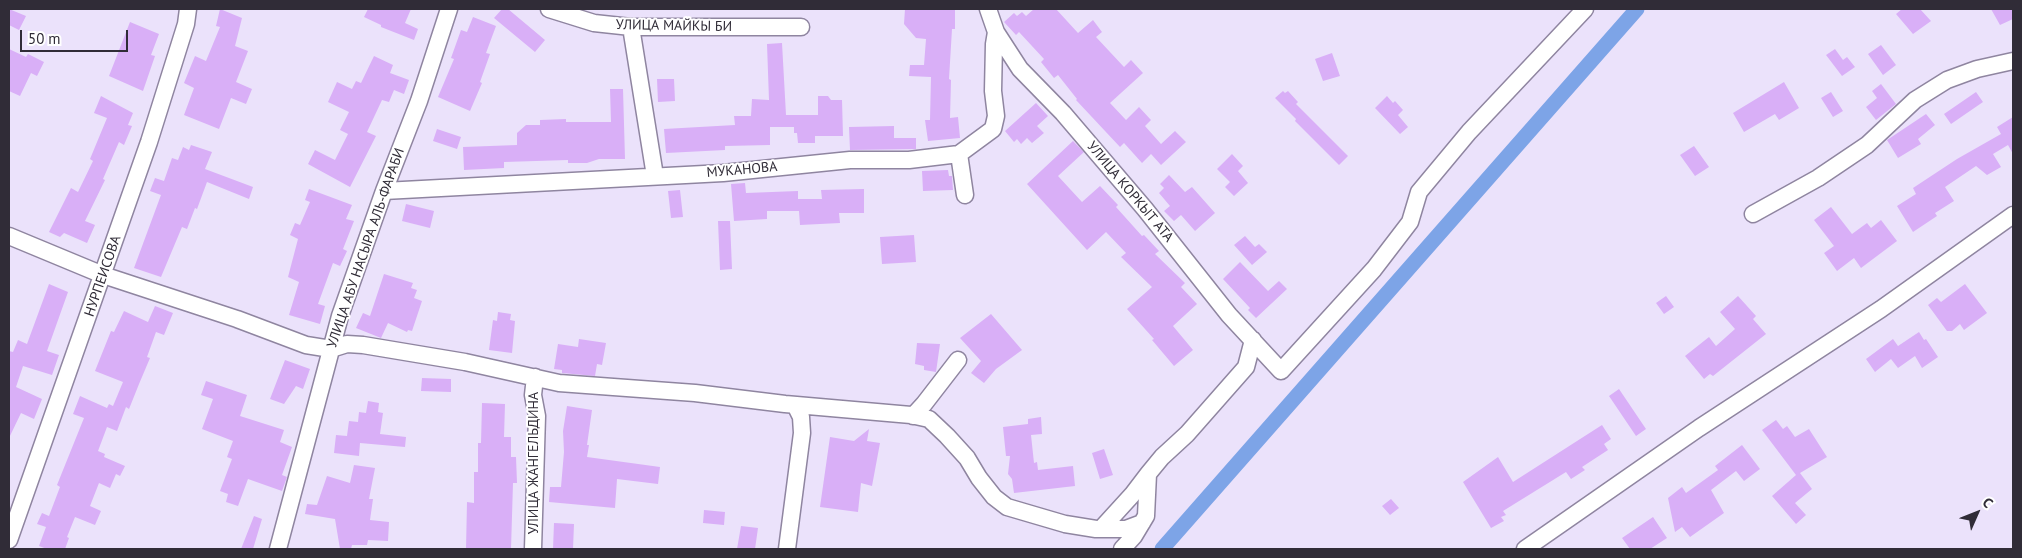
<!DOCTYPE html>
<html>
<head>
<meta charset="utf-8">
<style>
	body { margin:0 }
	#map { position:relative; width:2022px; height:558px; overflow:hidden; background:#ebe2fb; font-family:"PT Sans",sans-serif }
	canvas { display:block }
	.frame { position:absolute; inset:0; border:10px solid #302c37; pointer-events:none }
	.north { position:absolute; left:1952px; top:488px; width:50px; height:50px; -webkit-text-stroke:4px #fff; paint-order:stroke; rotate:46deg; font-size:14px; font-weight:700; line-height:20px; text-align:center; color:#302c37 }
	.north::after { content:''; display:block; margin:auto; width:18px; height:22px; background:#302c37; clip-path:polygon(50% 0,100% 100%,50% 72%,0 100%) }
	.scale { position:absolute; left:20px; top:30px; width:108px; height:22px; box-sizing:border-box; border:2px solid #302c37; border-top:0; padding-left:6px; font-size:15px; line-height:18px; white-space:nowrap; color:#302c37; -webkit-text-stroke:4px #fff; paint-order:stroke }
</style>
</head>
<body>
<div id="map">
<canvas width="2022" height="558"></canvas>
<div class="frame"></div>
<div class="north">С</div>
<div class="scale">50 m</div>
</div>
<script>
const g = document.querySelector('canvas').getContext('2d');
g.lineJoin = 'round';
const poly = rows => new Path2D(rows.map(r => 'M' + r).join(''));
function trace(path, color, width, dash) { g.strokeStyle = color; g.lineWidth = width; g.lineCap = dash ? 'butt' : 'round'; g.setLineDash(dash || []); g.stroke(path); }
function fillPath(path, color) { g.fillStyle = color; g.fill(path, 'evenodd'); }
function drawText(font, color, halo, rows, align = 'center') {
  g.font = font + ' "PT Sans",sans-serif'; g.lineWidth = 4; g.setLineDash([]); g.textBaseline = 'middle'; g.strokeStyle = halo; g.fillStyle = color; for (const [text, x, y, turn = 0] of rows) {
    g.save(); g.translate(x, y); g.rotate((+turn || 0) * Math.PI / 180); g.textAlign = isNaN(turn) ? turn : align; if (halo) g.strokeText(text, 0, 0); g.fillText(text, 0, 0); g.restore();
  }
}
const canal = poly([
	[1162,549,1637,9]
]);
const building = poly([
	[9,9,26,16,19,30,9,25],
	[220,9,242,18,235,46,248,51,236,82,252,89,246,104,231,98,219,129,184,115,194,88,184,83,195,56,206,61,220,27,216,26],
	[368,9,411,9,405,23,418,29,414,40,381,27,381,25,364,17],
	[502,9,508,9,545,40,535,52,494,18],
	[905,9,955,9,955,29,952,29,949,79,951,80,950,118,958,117,960,138,928,141,925,120,930,120,931,77,909,76,910,65,924,65,926,39,916,38,904,24],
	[1034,9,1056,9,1078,33,1093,20,1102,32,1096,37,1124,67,1131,60,1143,73,1110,103,1126,120,1139,107,1151,120,1145,126,1161,144,1175,131,1186,142,1161,165,1151,154,1142,163,1124,143,1120,147,1076,100,1077,99,1058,75,1054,78,1041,62,1044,59,1019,32,1016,35,1004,22,1014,13,1017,16,1022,12,1026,16],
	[1902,9,1920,9,1931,21,1913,34,1896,14],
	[1991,9,2013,9,2013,19,2000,25],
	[473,17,496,26,486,53,490,54,480,82,482,83,470,111,438,97,454,59,451,58,461,30,467,32],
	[130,22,159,34,151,55,155,56,143,91,109,76],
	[782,43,786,115,818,115,818,96,828,96,831,100,842,100,843,136,815,136,815,143,798,143,797,133,794,133,794,127,770,127,770,145,725,146,725,150,666,153,664,129,735,125,734,116,751,116,752,99,769,100,767,44],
	[1881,45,1896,65,1883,75,1868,54],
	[9,49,26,57,28,54,44,62,37,76,31,73,20,96,9,91],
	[1835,49,1843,60,1847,57,1855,67,1842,76,1826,55],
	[1332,53,1340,76,1323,81,1315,59],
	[374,56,393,65,390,73,409,80,404,94,394,90,389,102,382,100,367,132,376,136,350,187,308,164,315,150,335,160,348,134,340,130,349,112,328,102,337,82,352,89,356,81,361,83],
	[657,79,674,79,675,101,658,102],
	[1784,82,1799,108,1779,120,1775,114,1744,132,1733,113],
	[1881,84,1896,104,1876,120,1866,107,1877,98,1872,91],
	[610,89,623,89,625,159,599,159,587,163,568,163,568,160,504,162,504,168,464,170,463,147,517,145,517,133,526,125,540,125,540,120,566,119,566,122,611,122],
	[1283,91,1285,93,1288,91,1298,102,1296,104,1348,156,1339,165,1295,121,1296,119,1275,98],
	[1831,92,1843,111,1833,117,1821,98],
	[1976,92,1983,102,1951,124,1944,114],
	[101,96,133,113,128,125,132,126,124,145,119,142,103,179,105,180,85,221,95,225,87,243,64,233,60,237,49,232,71,188,78,192,93,161,90,159,107,118,94,113],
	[1387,96,1393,103,1395,101,1403,110,1398,115,1408,127,1400,134,1375,108],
	[1036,103,1048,116,1037,126,1044,133,1032,143,1027,138,1021,144,1017,139,1014,142,1005,131],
	[1926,114,1935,125,1918,139,1921,144,1898,158,1887,140],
	[2013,117,2013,154,2008,145,1993,154,2001,167,1987,175,1976,166,1945,187,1954,201,1935,213,1937,216,1913,232,1897,206,1916,194,1913,188,1957,159,2001,134,1997,127],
	[894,126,894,138,916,138,916,149,850,150,849,127],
	[437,129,461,137,457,149,433,141],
	[1073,141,1084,152,1058,176,1082,202,1100,186,1118,205,1116,207,1142,236,1144,235,1159,251,1155,254,1185,283,1181,287,1197,304,1173,326,1193,350,1174,366,1152,340,1154,339,1127,309,1152,287,1121,257,1126,253,1106,232,1087,250,1027,184],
	[191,145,212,152,205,169,253,187,249,199,207,182,197,209,195,208,187,229,182,227,161,277,134,268,161,195,150,191,155,178,164,181,172,158,178,160,183,147,189,150],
	[1694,146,1709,167,1695,176,1680,155],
	[1232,154,1243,166,1238,171,1248,183,1234,196,1225,187,1230,182,1217,169],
	[948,170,949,176,952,176,953,190,923,191,922,171],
	[1169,175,1185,192,1192,187,1215,213,1195,231,1181,215,1174,221,1164,211,1170,206,1159,193,1164,188,1160,184],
	[745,183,746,193,798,191,798,199,822,199,821,190,864,189,864,213,839,213,840,223,800,225,799,211,767,211,767,219,734,221,731,184],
	[309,189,352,205,346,219,354,221,343,249,347,251,340,266,333,263,318,304,325,306,320,324,289,315,299,282,288,277,298,239,290,235,295,223,300,225,310,202,305,200],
	[680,190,683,217,671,218,668,191],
	[406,204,434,211,430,228,402,221],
	[1831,207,1852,234,1867,223,1871,228,1881,220,1897,241,1861,268,1854,258,1837,271,1824,253,1834,246,1814,220],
	[718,221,730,221,732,269,720,270],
	[914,235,916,262,882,264,880,237],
	[1245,236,1255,247,1259,244,1267,252,1252,265,1234,245],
	[1240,262,1268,291,1279,281,1287,289,1256,318,1248,310,1250,308,1223,279],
	[384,274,413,283,411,288,417,290,414,298,422,301,412,331,408,330,407,332,388,323,381,338,356,328,363,313,370,316],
	[49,284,68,292,47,351,59,355,52,375,23,366,16,387,42,399,34,419,21,413,9,438,9,351,13,352,18,340,27,344],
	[1965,284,1987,313,1964,330,1960,324,1952,331,1947,331,1928,305,1937,298,1941,302],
	[1666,296,1674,307,1664,314,1656,303],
	[1738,296,1756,316,1753,319,1766,334,1713,376,1710,374,1704,379,1685,356,1709,337,1716,346,1735,329,1720,312],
	[155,306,173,313,164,335,156,332,147,357,150,358,139,384,129,409,126,407,117,431,107,427,98,451,105,454,104,457,125,466,120,476,116,474,110,488,99,483,90,506,101,511,95,525,75,517,67,537,69,538,65,549,47,549,39,546,46,527,37,524,42,513,49,516,60,487,57,485,84,418,73,414,80,396,107,408,109,404,113,406,123,382,95,371,111,331,114,332,124,311,148,322],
	[498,312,511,314,510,320,515,321,512,353,489,350,493,320,497,321],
	[991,314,1022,350,996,369,984,383,971,373,981,361,960,338],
	[1919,332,1924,340,1926,339,1938,357,1922,368,1915,356,1898,368,1891,359,1875,372,1866,359,1893,339,1898,346],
	[579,339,606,343,602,365,597,364,595,376,562,373,562,370,554,369,558,344,578,347],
	[917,343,940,344,936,372,924,370,924,366,915,364],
	[285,360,310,369,303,389,296,386,284,404,270,399],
	[422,378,451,379,451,392,421,391],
	[206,381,247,395,240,416,284,430,280,442,292,447,282,475,287,477,282,491,248,479,238,506,226,502,228,494,220,491,232,459,227,457,233,441,202,429,213,399,201,395],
	[1619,389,1646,429,1636,436,1609,396],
	[368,401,379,403,378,412,383,413,380,434,406,437,405,447,360,443,359,456,334,453,336,435,347,436,349,421,358,422,359,412,366,413],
	[482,403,505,404,504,437,511,437,511,457,516,457,517,483,513,483,511,549,466,549,467,502,474,503,474,472,478,472,478,443,481,443],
	[567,406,592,410,587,445,589,445,587,457,660,467,658,484,617,479,615,508,549,502,550,487,561,487,564,452,563,431],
	[1041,417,1042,434,1031,435,1034,463,1037,462,1038,470,1073,466,1075,486,1014,493,1012,479,1008,474,1010,456,1006,456,1003,427,1028,424,1028,419],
	[1776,420,1783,429,1787,426,1795,437,1809,429,1827,457,1800,473,1812,489,1795,503,1806,515,1796,524,1772,496,1796,475,1762,430],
	[1602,425,1611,439,1604,444,1608,450,1582,467,1585,470,1571,479,1566,472,1503,511,1506,515,1501,517,1504,521,1491,528,1463,482,1498,457,1513,482],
	[869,429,867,441,880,443,872,486,861,483,858,512,820,507,830,437,854,441],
	[1742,445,1760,469,1744,481,1736,471,1711,490,1724,513,1690,537,1682,527,1675,532,1668,498,1682,487,1686,493,1718,470,1715,466],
	[1104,449,1113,475,1100,479,1092,453],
	[354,465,375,468,369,499,373,499,370,520,389,522,388,541,368,540,367,545,352,545,351,549,340,549,335,519,305,514,307,504,317,505,327,476,350,483],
	[1391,499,1399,508,1390,515,1382,506],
	[704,510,725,512,724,525,703,523],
	[254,516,262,519,253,549,241,549],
	[1653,517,1667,538,1650,549,1630,549,1622,538],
	[554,523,574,524,573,549,553,549],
	[741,526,758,528,755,549,737,549]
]);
const minor = poly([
	[549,9,594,23,631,27,801,27],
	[988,9,996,32,1020,69,1063,113,1145,209,1229,315,1281,371,1374,269,1410,222,1419,192,1469,132,1585,9],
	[631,27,655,176],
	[959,154,965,195],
	[384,191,723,173,850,160,909,160,959,154,993,129,996,116,993,91,994,44,996,32],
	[1753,214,1818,178,1867,145,1915,100,1947,80,1977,69,2013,61],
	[9,236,103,275,237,319,306,345,331,349,347,344,363,345,465,362,559,383,695,393,785,404,911,415,929,419,947,436,967,458,979,478,994,497,1007,507,1065,524,1096,529,1126,529,1142,523],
	[913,416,924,404,958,360],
	[1101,529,1132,495,1148,474],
	[9,540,149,142,186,24,188,9],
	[278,549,340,316,384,191,419,101,449,9],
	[533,549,537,416,533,395,535,377],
	[787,549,802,433,801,417,795,405],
	[1122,549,1134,536,1146,516,1148,474,1162,457,1187,434,1246,367,1253,340],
	[1525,549,1699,428,1881,309,2013,215]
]);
const streetNames = [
	["УЛИЦА МАЙКЫ БИ",674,26,1],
	["МУКАНОВА",742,170,-5],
	["УЛИЦА КОРКЫТ АТА",1130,192,50],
	["УЛИЦА АБУ НАСЫРА АЛЬ-ФАРАБИ",366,248,-71],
	["НУРПЕИСОВА",103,276,-71],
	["УЛИЦА ЖАНГЕЛЬДИНА",534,463,-90]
];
trace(canal, '#7da4e7', 15);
fillPath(building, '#d9aff7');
trace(minor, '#8f85a0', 19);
trace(minor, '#fff', 16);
drawText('14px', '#302c37', '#fff', streetNames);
</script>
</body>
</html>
